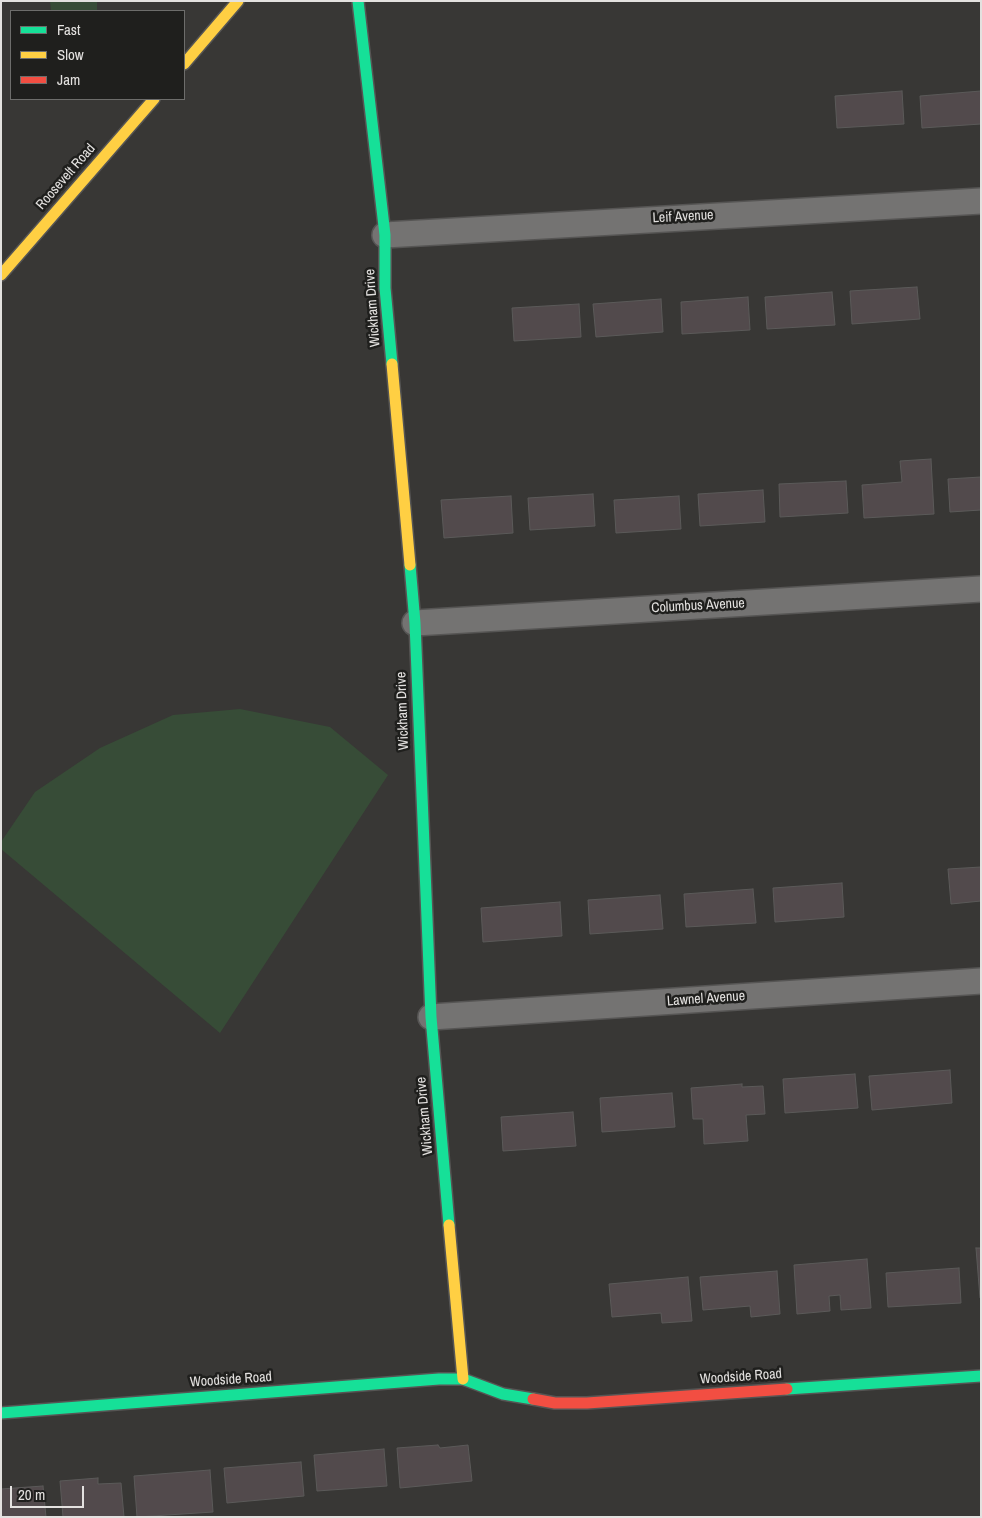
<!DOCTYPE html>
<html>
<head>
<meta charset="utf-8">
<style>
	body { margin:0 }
	#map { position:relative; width:982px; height:1518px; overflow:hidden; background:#383735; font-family:"Archivo Narrow",sans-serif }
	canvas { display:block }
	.frame { position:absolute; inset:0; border:2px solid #e3e1df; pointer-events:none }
	.legend { position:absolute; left:10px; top:10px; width:175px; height:90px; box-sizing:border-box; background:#1f1f1d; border:1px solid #6d6d6b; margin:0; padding:6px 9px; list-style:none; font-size:15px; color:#e3e1df }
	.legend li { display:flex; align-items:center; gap:10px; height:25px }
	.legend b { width:25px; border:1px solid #6d6d6b }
	.scale { position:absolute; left:10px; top:1486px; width:74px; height:22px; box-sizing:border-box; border:2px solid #e3e1df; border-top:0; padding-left:6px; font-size:15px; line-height:18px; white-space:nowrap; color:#e3e1df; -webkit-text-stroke:4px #1f1f1d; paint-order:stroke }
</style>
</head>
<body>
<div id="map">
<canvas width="982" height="1518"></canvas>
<div class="frame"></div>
<ul class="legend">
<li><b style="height:6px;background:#16e098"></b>Fast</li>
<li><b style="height:6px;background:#ffcf43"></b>Slow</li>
<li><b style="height:6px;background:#f24e42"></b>Jam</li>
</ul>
<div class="scale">20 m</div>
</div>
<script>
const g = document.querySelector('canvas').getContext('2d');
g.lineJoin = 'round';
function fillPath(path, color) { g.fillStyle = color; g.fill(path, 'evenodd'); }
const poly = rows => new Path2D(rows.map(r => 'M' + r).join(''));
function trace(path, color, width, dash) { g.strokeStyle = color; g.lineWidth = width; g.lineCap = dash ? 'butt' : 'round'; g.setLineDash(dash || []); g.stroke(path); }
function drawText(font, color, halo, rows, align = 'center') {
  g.font = font + ' "Archivo Narrow",sans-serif'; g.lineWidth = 5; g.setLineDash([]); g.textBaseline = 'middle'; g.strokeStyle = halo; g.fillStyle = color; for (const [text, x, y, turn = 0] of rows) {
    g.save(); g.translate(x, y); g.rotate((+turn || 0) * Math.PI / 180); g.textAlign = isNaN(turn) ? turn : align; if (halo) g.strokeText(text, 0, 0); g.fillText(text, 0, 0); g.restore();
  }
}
const green = poly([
	[50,1,97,1,97,11,51,11],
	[240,709,330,727,388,775,220,1033,1,849,1,842,35,792,100,748,173,715]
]);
const building = poly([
	[902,91,904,124,837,128,835,96,902,91],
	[981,91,981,124,922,128,920,96,981,91],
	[917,287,920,319,852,324,850,291,917,287],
	[832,292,835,325,767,329,765,297,832,292],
	[748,297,750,330,682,334,681,302,748,297],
	[661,299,663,332,596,337,593,304,661,299],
	[579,304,581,337,514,341,512,308,579,304],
	[931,459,934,514,864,518,862,485,902,482,900,461,931,459],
	[981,477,981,510,950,512,948,479,981,477],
	[846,481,848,513,780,517,779,484,846,481],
	[763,490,765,522,700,526,698,494,763,490],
	[593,494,595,526,530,530,528,498,593,494],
	[511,496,513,533,444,538,441,500,511,496],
	[679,496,681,529,616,533,614,500,679,496],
	[981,867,981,901,951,904,948,869,981,867],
	[842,883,844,917,775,922,773,888,842,883],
	[753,889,756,923,686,927,684,894,753,889],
	[660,895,663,929,590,934,588,900,660,895],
	[560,902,562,936,483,942,481,908,560,902],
	[950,1070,952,1103,872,1110,869,1076,950,1070],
	[855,1074,858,1108,785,1113,783,1079,855,1074],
	[742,1084,742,1087,763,1086,765,1114,746,1115,748,1141,704,1144,703,1119,693,1119,691,1088,742,1084],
	[672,1093,675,1127,602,1132,600,1098,672,1093],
	[573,1112,576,1146,503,1151,501,1117,573,1112],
	[976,1248,981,1248,981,1298,980,1298,976,1248],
	[867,1259,871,1308,841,1310,840,1295,829,1296,830,1311,797,1314,794,1265,867,1259],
	[959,1268,961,1303,888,1307,886,1273,959,1268],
	[777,1271,780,1314,751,1317,750,1306,703,1310,700,1277,777,1271],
	[688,1277,692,1321,662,1323,661,1313,612,1317,609,1284,688,1277],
	[438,1445,440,1448,468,1445,472,1481,400,1488,397,1448,438,1445],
	[384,1449,387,1486,317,1491,314,1455,384,1449],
	[301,1462,304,1496,227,1503,224,1468,301,1462],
	[210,1470,213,1512,137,1517,134,1476,210,1470],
	[98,1478,98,1484,121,1483,124,1517,63,1517,60,1481,98,1478],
	[43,1486,46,1517,1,1517,1,1489,43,1486]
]);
const street = poly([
	[385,235,981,201],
	[415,623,981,589],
	[431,1017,981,981]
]);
const fast = poly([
	[358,1,385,235,385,288,392,364],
	[410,565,415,623,431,1017,449,1225],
	[787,1389,981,1376],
	[1,1413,439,1379,463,1379,503,1394,533,1399]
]);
const slow = poly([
	[184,64,238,1],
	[1,275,154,99],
	[392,364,410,565],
	[449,1225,463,1379]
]);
const jam = poly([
	[533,1399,555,1403,587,1403,787,1389]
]);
const streetNames = [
	["Roosevelt Road",66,177,-49],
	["Leif Avenue",683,217,-3],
	["Wickham Drive",373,308,-94],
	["Columbus Avenue",698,606,-3],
	["Wickham Drive",403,711,-92],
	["Lawnel Avenue",706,999,-4],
	["Wickham Drive",425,1116,-95],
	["Woodside Road",741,1377,-4],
	["Woodside Road",231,1380,-4]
];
fillPath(green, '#374c37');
fillPath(building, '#524a4c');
trace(building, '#5b5a59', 1);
trace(street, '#565554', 28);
trace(fast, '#565554', 14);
trace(slow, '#565554', 14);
trace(jam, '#565554', 14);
trace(street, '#747372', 25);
trace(fast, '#16e098', 11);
trace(slow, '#ffcf43', 11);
trace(jam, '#f24e42', 11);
drawText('14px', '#e3e1df', '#1f1f1d', streetNames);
</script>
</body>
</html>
